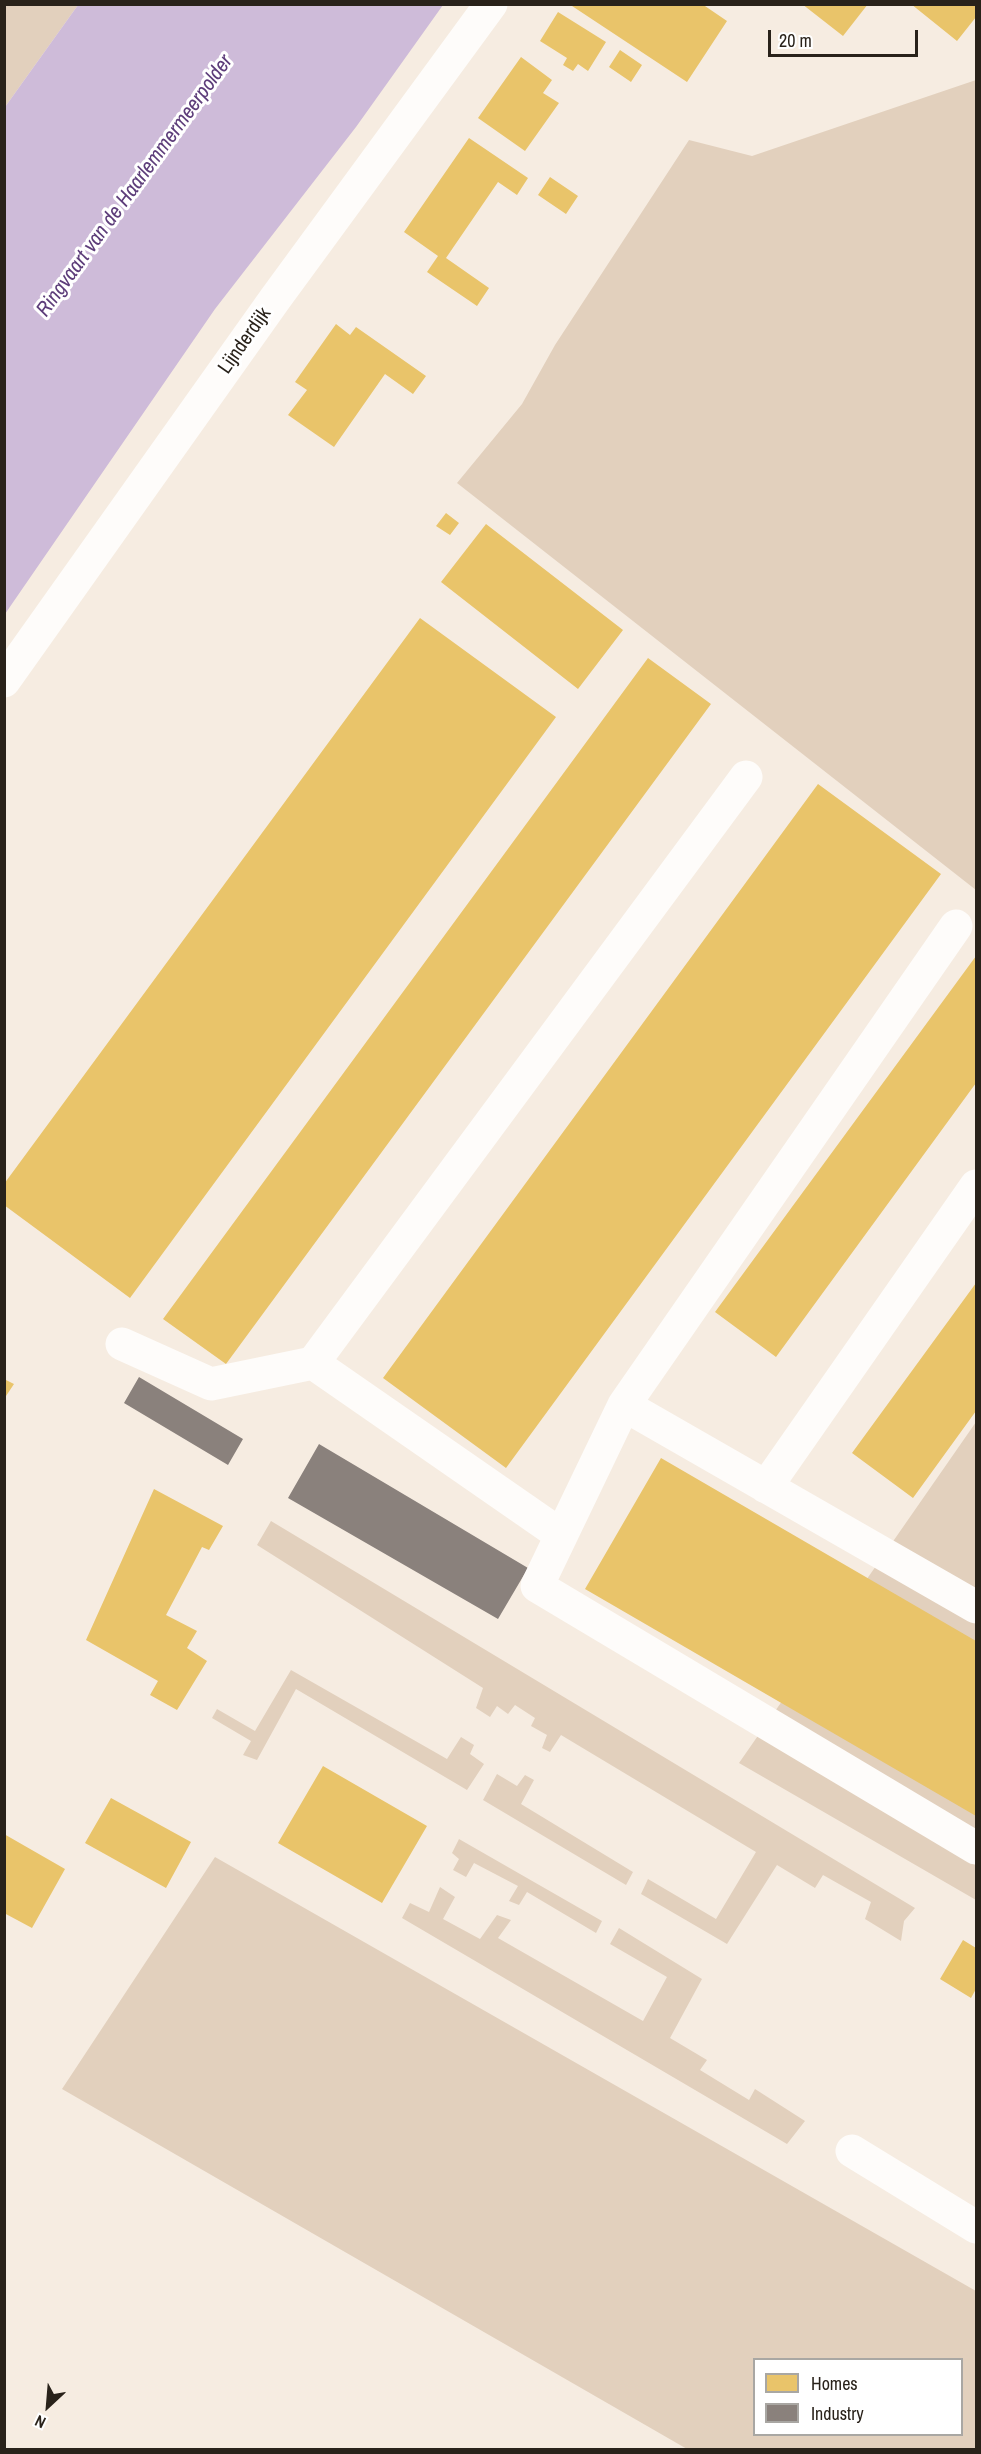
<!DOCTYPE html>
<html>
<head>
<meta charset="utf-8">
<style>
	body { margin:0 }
	#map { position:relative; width:981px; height:2454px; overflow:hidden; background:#f6ece1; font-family:"Archivo Narrow",sans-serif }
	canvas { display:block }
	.frame { position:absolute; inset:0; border:6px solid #29221a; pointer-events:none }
	.legend { position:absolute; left:753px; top:2358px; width:210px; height:78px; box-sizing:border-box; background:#fff; border:2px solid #a9a7a3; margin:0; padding:8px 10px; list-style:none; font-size:18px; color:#29221a }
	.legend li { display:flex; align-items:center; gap:12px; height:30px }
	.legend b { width:30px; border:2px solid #a9a7a3 }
	.north { position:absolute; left:18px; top:2376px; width:60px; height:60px; -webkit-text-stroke:4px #fff; paint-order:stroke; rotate:206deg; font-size:16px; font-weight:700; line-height:24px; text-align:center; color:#29221a }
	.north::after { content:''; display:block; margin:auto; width:21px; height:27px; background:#29221a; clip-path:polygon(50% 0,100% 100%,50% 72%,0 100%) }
	.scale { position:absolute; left:768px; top:30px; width:150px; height:27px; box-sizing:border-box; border:3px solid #29221a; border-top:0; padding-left:8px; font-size:18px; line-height:21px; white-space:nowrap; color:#29221a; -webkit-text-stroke:4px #fff; paint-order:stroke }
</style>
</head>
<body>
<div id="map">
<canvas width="981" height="2454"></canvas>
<div class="frame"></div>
<ul class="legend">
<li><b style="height:16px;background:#e9c46a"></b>Homes</li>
<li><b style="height:16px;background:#8a817c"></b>Industry</li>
</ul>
<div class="north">N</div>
<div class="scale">20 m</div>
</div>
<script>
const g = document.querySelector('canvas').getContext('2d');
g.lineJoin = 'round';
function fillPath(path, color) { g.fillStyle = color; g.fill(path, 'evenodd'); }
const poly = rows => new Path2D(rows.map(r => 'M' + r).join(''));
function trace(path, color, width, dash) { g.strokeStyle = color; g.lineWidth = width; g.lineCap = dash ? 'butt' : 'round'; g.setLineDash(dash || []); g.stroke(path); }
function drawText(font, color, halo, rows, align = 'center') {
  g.font = font + ' "Archivo Narrow",sans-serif'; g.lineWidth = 6; g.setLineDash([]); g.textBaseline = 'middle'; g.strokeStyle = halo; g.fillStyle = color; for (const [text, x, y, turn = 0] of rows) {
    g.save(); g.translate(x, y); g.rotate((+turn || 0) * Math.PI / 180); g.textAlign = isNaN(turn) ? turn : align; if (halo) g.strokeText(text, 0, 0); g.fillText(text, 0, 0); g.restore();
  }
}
const green = poly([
	[5,5,78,5,5,107],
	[976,80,976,890,457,483,522,404,555,345,689,140,752,156],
	[976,1422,976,1900,739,1763],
	[271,1521,915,1908,904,1921,901,1941,865,1919,871,1902,823,1875,815,1888,777,1865,727,1944,641,1894,648,1879,716,1919,756,1852,561,1735,550,1752,542,1748,547,1735,531,1726,535,1718,515,1705,508,1714,497,1706,490,1717,476,1708,483,1688,257,1545],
	[291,1670,447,1759,461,1737,474,1745,470,1754,484,1764,467,1790,296,1689,257,1760,243,1755,251,1741,212,1718,217,1709,255,1731],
	[497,1774,517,1786,525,1775,534,1780,521,1804,633,1872,626,1885,483,1800],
	[459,1839,602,1921,596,1933,527,1892,519,1905,509,1901,518,1886,474,1863,466,1877,453,1870,459,1859,452,1853],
	[215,1857,976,2291,976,2449,687,2449,62,2089],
	[754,2360,962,2360,962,2434,754,2434],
	[440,1887,455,1897,443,1919,480,1939,497,1915,511,1920,498,1938,643,2021,667,1977,610,1944,619,1928,702,1979,670,2038,707,2060,700,2070,749,2100,755,2089,805,2121,787,2144,402,1918,410,1903,429,1912]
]);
const water = poly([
	[78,5,443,5,356,127,215,309,5,614,5,107]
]);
const homes = poly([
	[569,4,702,4,727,21,687,82],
	[802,4,868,4,843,36],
	[911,4,976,4,976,17,957,41],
	[558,12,606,42,588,71,578,64,573,71,563,65,567,58,540,41],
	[620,50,642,65,631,82,609,67],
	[521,57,552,80,543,93,559,103,525,151,478,118],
	[469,138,528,178,517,195,498,182,446,258,489,288,477,306,427,272,438,256,404,232],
	[550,177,578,196,566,214,538,195],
	[336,324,350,335,356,327,426,376,413,394,385,374,334,447,288,415,307,390,295,382],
	[446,513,459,523,450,535,436,526],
	[486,524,623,630,578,689,441,582],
	[420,618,556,717,130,1298,4,1205,4,1184],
	[648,658,711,704,226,1364,163,1319],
	[818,784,941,874,506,1468,383,1378],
	[976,956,976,1083,776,1357,715,1312],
	[976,1283,976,1411,913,1498,852,1453],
	[4,1379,14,1384,4,1399],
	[661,1458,976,1641,976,1816,585,1589],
	[154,1489,223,1526,209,1550,202,1547,166,1615,197,1631,187,1648,207,1661,177,1710,150,1695,158,1681,86,1640],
	[323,1766,427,1826,382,1903,278,1843],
	[111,1798,191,1842,166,1888,85,1843],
	[4,1834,65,1869,32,1928,4,1913],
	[963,1940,976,1948,976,1989,971,1998,940,1979]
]);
const industry = poly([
	[139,1377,243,1439,228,1465,124,1403],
	[319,1444,528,1568,498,1619,288,1498]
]);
const minor = poly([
	[4,681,275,299,491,4],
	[122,1344,211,1384,313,1363,561,1535],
	[313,1363,746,777],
	[624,1405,956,926],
	[766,1487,976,1186],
	[976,1607,624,1405,537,1586,976,1848],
	[852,2151,976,2227]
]);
const streetNames = [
	["Lijnderdijk",245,341,-55]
];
const waterNames = [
	["Ringvaart van de Haarlemmermeerpolder",135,186,-54]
];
fillPath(green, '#e2d0bd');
fillPath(water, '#cebbd9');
fillPath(homes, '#e9c46a');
fillPath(industry, '#8a817c');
trace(minor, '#fefcfa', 33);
drawText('20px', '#29221a', '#fff', streetNames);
drawText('italic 21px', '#5d3d7a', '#fff', waterNames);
</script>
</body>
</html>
